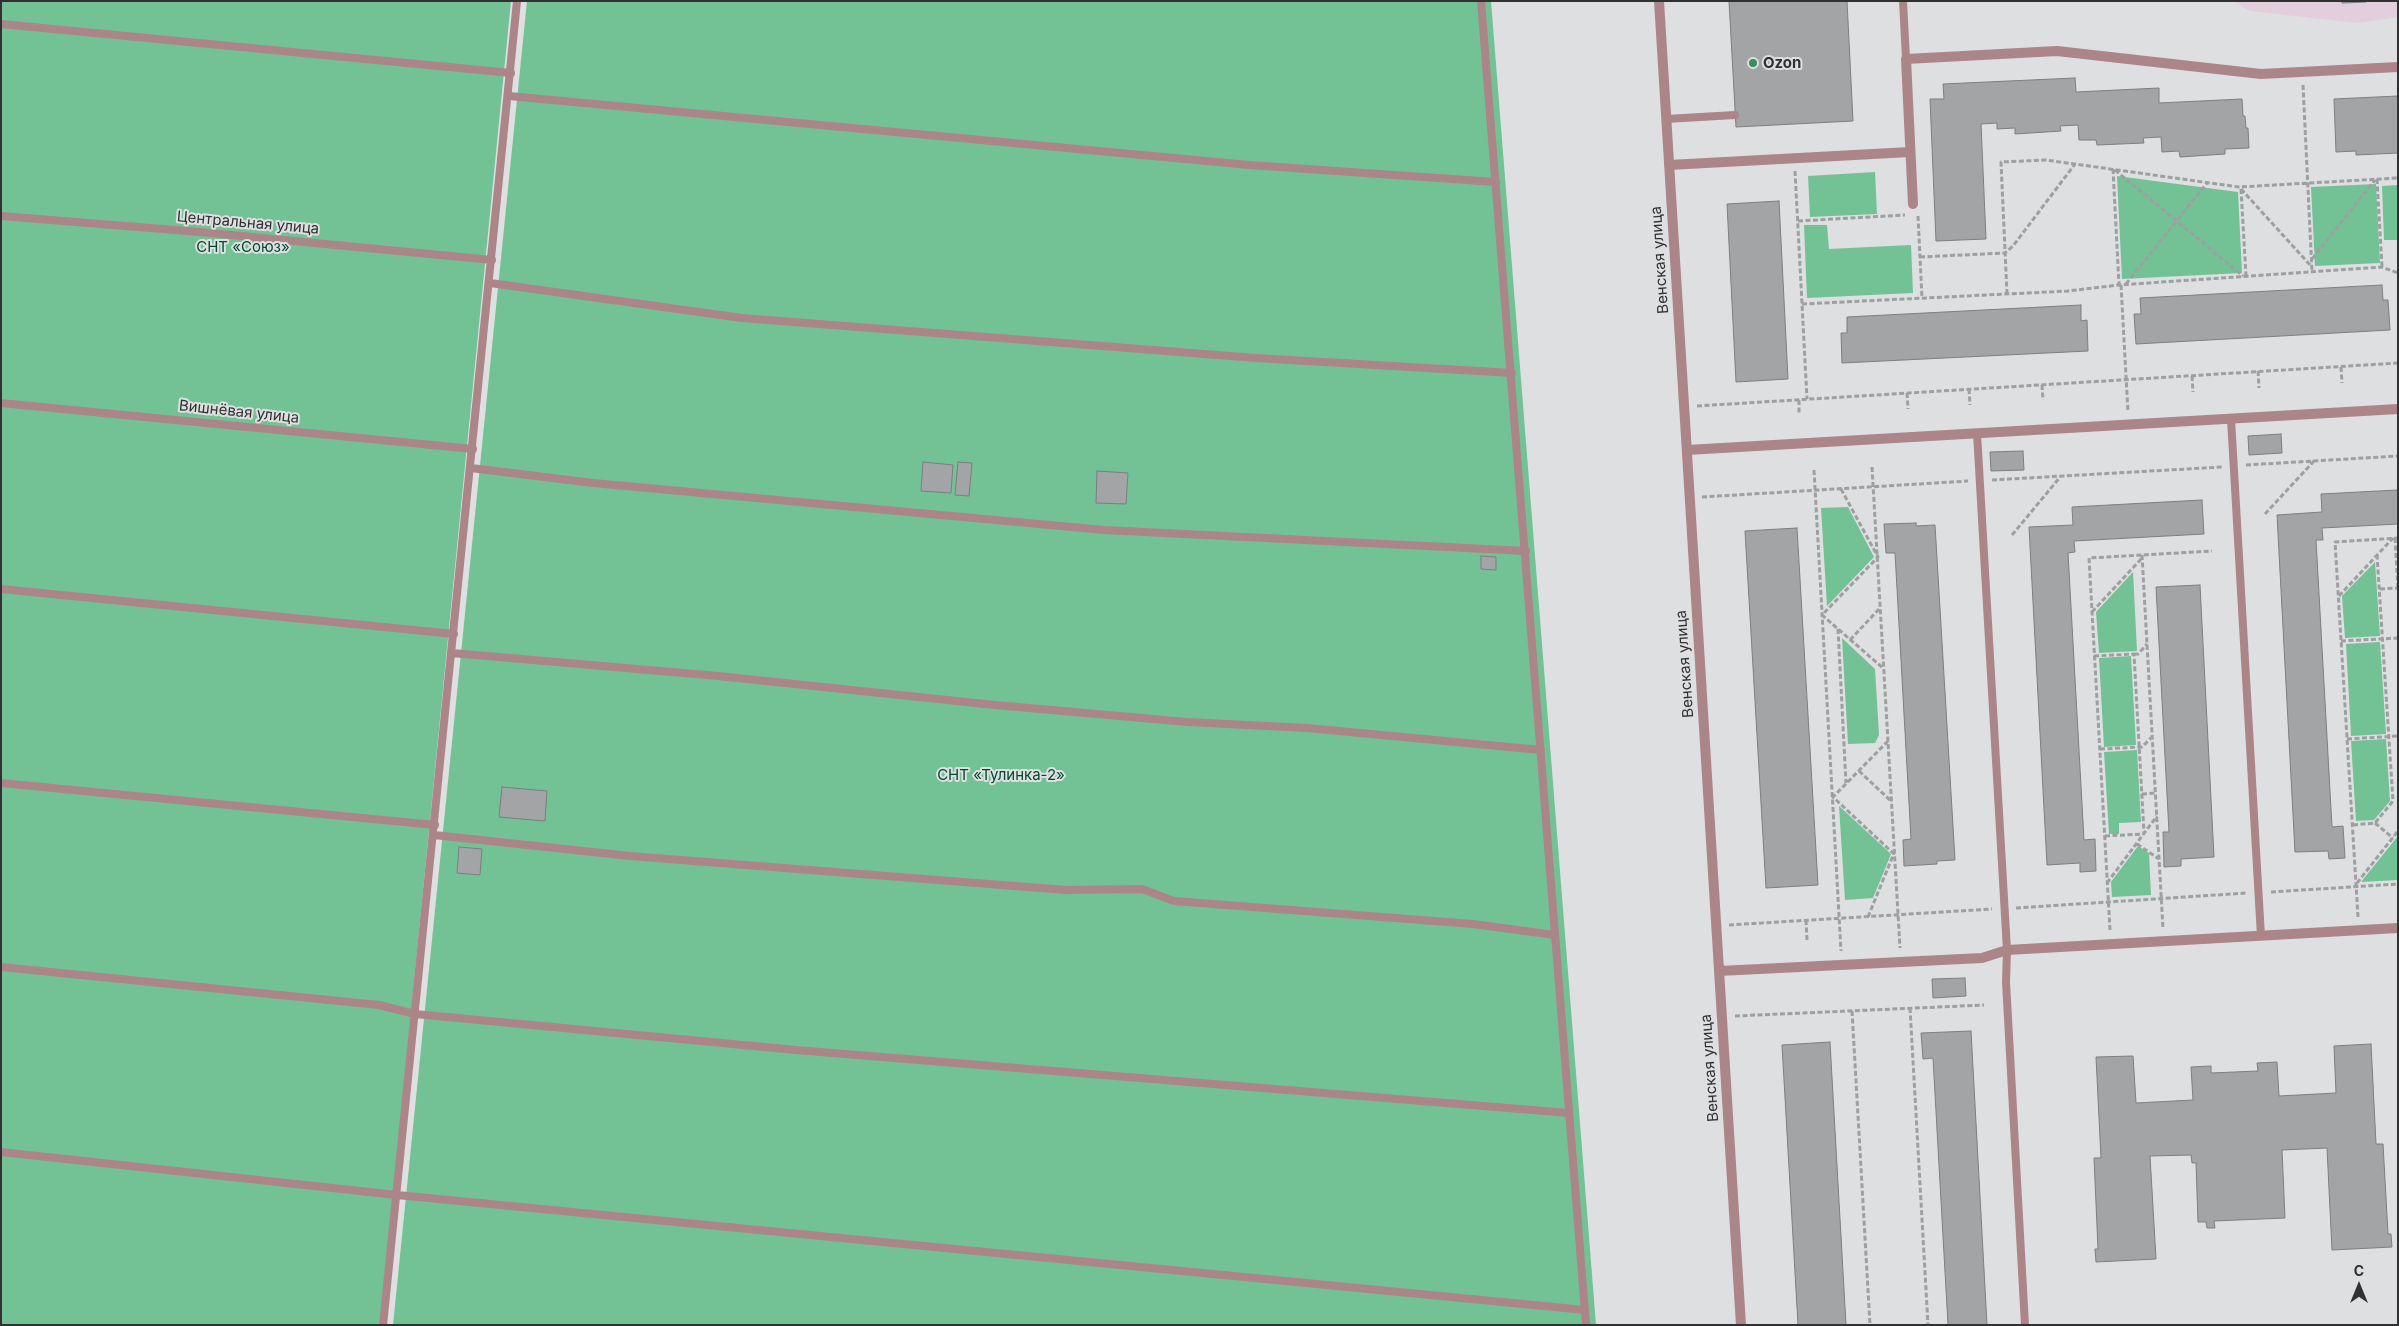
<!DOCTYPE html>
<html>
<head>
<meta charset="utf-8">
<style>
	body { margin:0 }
	#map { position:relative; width:2399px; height:1326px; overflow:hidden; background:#dedfe0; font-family:Inter,sans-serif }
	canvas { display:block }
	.frame { position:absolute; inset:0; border:2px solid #313132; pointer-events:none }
	.north { position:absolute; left:2334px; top:1261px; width:50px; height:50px; -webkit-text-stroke:4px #dedfe0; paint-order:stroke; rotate:0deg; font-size:14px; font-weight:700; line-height:20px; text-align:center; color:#313132 }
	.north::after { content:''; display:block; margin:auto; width:18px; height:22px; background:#313132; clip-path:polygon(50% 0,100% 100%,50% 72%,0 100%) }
</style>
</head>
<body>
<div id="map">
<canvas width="2399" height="1326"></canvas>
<div class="frame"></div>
<div class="north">С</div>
</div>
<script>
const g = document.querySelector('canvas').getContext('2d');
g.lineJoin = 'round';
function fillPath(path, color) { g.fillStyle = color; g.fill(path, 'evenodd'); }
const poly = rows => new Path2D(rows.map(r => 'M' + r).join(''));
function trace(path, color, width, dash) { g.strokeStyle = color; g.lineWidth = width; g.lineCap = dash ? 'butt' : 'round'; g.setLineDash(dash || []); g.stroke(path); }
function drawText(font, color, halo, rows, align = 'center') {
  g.font = font + ' Inter,sans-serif'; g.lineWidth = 4; g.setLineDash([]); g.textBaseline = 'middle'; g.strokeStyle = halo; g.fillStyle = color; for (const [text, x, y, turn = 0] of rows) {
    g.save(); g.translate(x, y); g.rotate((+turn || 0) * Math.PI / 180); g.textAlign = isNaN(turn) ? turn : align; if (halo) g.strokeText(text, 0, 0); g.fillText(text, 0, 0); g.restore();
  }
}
const industrial = poly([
	[2232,1,2398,1,2398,17,2357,23,2250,11]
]);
const green = poly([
	[1,1,511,1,380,1325,1,1325],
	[527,1,1491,1,1596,1325,393,1325],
	[1875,172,1877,214,1810,217,1808,176],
	[2117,176,2238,192,2242,273,2122,279],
	[2376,184,2380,263,2315,266,2311,187],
	[2398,185,2398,240,2384,240,2382,186],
	[1804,225,1827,225,1829,249,1911,245,1913,293,1807,298],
	[1848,507,1874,557,1827,606,1821,508],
	[2375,562,2380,636,2345,638,2342,596],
	[2133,572,2137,651,2099,653,2096,612],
	[1842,638,1875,669,1879,735,1875,743,1848,744],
	[2380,642,2386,734,2351,736,2346,644],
	[2131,656,2136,745,2104,747,2099,658],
	[2386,739,2390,801,2374,820,2356,821,2351,741],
	[2137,750,2141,822,2119,823,2119,834,2109,834,2104,752],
	[1839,806,1891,854,1873,898,1845,900],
	[2398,836,2398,880,2361,882],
	[2138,846,2149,853,2151,895,2112,897,2111,882]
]);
const building = poly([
	[1729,1,1847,1,1853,121,1736,127,1729,1],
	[2342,1,2366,1,2366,2,2342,3,2342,1],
	[2075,78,2076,92,2159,88,2159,103,2242,99,2243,116,2245,116,2246,128,2248,128,2249,148,2225,149,2225,154,2180,157,2179,151,2162,152,2161,137,2143,138,2144,143,2097,145,2096,140,2079,140,2078,125,2060,126,2061,131,2015,134,2015,128,1997,129,1997,123,1981,124,1986,239,1936,241,1930,99,1944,99,1943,84,2075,78],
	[2398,96,2398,153,2356,155,2356,151,2336,152,2334,99,2398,96],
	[1779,201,1788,379,1736,382,1727,204,1779,201],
	[2382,285,2383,300,2388,300,2390,330,2136,344,2134,314,2141,314,2140,298,2382,285],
	[2081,305,2081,321,2087,320,2088,351,1842,363,1841,333,1847,333,1847,317,2081,305],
	[2281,434,2282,453,2249,455,2248,436,2281,434],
	[2023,451,2024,470,1991,471,1990,452,2023,451],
	[923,462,953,465,951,493,921,491,923,462],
	[958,462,972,463,969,496,955,495,958,462],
	[1097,471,1128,473,1126,504,1096,503,1097,471],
	[2398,490,2398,524,2322,528,2323,540,2316,540,2332,827,2343,826,2345,858,2329,859,2328,851,2295,852,2277,515,2322,512,2321,494,2398,490],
	[2202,500,2204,534,2074,541,2075,552,2068,553,2084,840,2095,839,2096,871,2080,872,2080,863,2047,865,2029,527,2073,525,2072,507,2202,500],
	[1916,523,1916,526,1935,525,1955,860,1937,861,1937,864,1904,866,1903,840,1911,839,1895,553,1886,553,1884,524,1916,523],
	[1797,528,1818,885,1766,888,1745,531,1797,528],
	[1481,556,1496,557,1496,570,1481,569,1481,556],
	[2200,585,2214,857,2181,859,2181,866,2164,867,2163,832,2169,832,2156,587,2200,585],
	[502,787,547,791,545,821,499,817,502,787],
	[459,847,482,849,480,875,457,873,459,847],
	[1965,978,1966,996,1933,998,1932,979,1965,978],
	[1971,1031,1987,1325,1948,1325,1933,1058,1923,1059,1921,1033,1971,1031],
	[1830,1042,1846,1325,1798,1325,1782,1045,1830,1042],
	[2371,1044,2376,1144,2383,1144,2388,1234,2391,1234,2392,1247,2332,1250,2327,1148,2282,1150,2285,1218,2214,1221,2215,1228,2207,1228,2206,1222,2198,1222,2196,1163,2192,1163,2191,1155,2150,1156,2156,1259,2096,1262,2095,1249,2098,1249,2094,1158,2101,1158,2096,1057,2133,1056,2136,1103,2193,1100,2191,1067,2211,1066,2211,1073,2258,1071,2257,1063,2277,1062,2279,1096,2336,1093,2334,1046,2371,1044]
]);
const path = poly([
	[2303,85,2312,272],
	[2113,169,2119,285],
	[2115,170,2243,276],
	[1795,171,1807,399],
	[2377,179,2382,267],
	[2241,189,2311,266],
	[2241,189,2246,276],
	[1918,216,1922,298],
	[1798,221,1905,215],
	[1920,257,2005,253,2013,246,2075,164],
	[2312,259,2375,180],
	[2126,284,2207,183],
	[2121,285,2128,412],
	[2007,294,2001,162,2046,160,2239,187,2398,178],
	[1802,304,2068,291,2119,285,2382,267,2398,273],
	[2341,367,2342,383],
	[2258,371,2259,388],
	[2192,376,2193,392],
	[2042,385,2043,400],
	[1969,389,1970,405],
	[1907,393,1908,409],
	[1799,400,1799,415],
	[1697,406,2398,363],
	[2246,465,2398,456],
	[1872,467,1900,948],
	[1814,470,1841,951],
	[1992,480,2222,467],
	[1841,489,1878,557,1822,615,1884,669],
	[1702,497,1968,481],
	[2265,514,2314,461],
	[2012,535,2061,476],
	[2395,538,2398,589],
	[2142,555,2163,929],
	[2380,589,2398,588],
	[2339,596,2393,538],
	[2092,612,2142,558],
	[1838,629,1846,783],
	[1850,640,1880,608],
	[2341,641,2398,638],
	[2134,654,2138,654,2147,644],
	[2094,656,2134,654,2144,833],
	[2347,739,2398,736],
	[1888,741,1833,797,1894,854],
	[2100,749,2142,747,2152,737],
	[1859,771,1892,802],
	[2142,794,2156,793],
	[2375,823,2393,838],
	[2353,825,2375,823,2393,801,2377,555],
	[2105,836,2143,834],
	[2137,844,2159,859],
	[2107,883,2157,816],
	[2357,883,2398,831],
	[2271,892,2398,884],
	[2016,908,2247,893],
	[1868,917,1894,853],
	[2358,917,2335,542,2398,538],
	[1806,920,1807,940],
	[1729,925,1992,909],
	[2110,930,2089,558,2212,551],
	[1910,1008,1928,1325],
	[1852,1011,1870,1325],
	[1735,1016,1984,1005]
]);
const service = poly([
	[1481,1,1586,1325],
	[1903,1,1906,59],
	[1,24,511,73],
	[509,96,1249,165,1496,182],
	[1666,119,1735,115],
	[1,216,200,232,492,260],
	[490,283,742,318,1256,358,1512,373],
	[1,403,473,449],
	[2231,419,2261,936],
	[1977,433,2007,950,2006,982,2025,1325],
	[471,468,593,483,1104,530,1526,551],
	[1,589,454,634],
	[452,653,718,676,995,705,1187,722,1307,728,1541,750],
	[1,783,435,825],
	[434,835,630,856,1066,890,1142,889,1174,901,1473,924,1555,935],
	[1,967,379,1005,415,1014,796,1050,1569,1113],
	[1,1152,397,1195,1585,1310],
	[383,1325,517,1]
]);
const minor = poly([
	[1659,1,1741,1325],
	[1669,165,1910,152],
	[1913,204,1906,59,2057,51,2261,74,2398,67],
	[1687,450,2398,409],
	[1719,971,1982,958,2007,950,2398,928]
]);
const markers = [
	[1753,63,5,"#3b8e60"]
];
const poiNames = [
	["Ozon",1763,63]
];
const streetNames = [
	["Центральная улица",248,223,5],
	["Венская улица",1660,260,-94],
	["Вишнёвая улица",239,412,6],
	["Венская улица",1685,664,-94],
	["Венская улица",1710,1068,-94]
];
const parkNames = [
	["СНТ «Союз»",243,247],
	["СНТ «Тулинка-2»",1001,775]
];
fillPath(industrial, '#e2cedd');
fillPath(green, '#72c296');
fillPath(building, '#a3a4a5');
trace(building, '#7d7e7f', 1);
trace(path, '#9e9fa0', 3, [5, 2.5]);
trace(service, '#ac8588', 8);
trace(minor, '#ac8588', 10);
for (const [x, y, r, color] of markers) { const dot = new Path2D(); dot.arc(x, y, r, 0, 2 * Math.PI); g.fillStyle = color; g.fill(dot); trace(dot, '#dedfe0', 2); }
drawText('bold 15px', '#313132', '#dedfe0', poiNames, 'left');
drawText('15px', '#313132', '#dedfe0', streetNames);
drawText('15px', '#02492c', '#dedfe0', parkNames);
</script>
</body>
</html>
